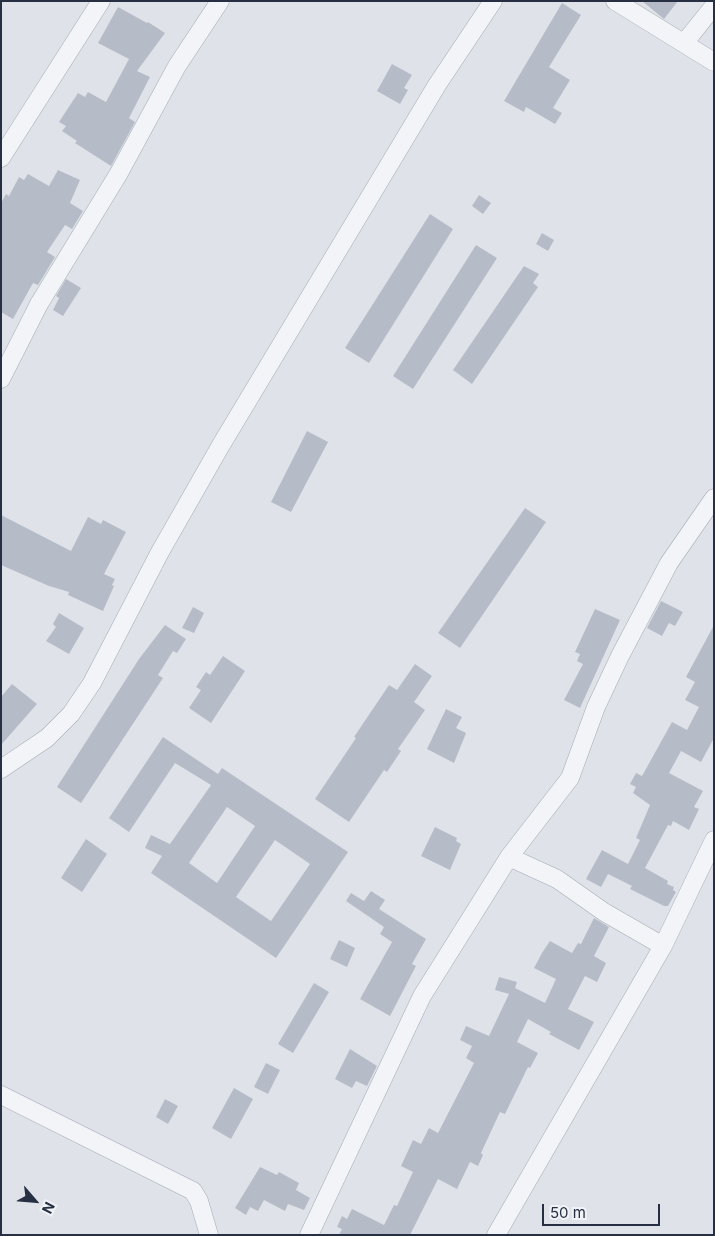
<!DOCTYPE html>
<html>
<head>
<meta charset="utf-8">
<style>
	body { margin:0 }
	#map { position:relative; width:715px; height:1236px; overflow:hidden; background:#dfe3e9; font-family:Inter,sans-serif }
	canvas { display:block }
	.frame { position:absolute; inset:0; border:2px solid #273042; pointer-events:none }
	.north { position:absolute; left:10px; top:1176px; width:50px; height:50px; -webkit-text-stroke:4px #eff2f7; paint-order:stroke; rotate:117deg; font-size:14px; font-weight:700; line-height:20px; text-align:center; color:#273042 }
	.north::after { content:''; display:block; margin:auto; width:18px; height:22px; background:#273042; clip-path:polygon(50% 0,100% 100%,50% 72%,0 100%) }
	.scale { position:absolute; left:542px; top:1204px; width:118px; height:22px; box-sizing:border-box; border:2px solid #273042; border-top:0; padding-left:6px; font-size:15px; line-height:18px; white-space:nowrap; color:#273042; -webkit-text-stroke:4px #eff2f7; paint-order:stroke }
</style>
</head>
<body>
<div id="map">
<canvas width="715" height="1236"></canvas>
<div class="frame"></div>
<div class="north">N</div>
<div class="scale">50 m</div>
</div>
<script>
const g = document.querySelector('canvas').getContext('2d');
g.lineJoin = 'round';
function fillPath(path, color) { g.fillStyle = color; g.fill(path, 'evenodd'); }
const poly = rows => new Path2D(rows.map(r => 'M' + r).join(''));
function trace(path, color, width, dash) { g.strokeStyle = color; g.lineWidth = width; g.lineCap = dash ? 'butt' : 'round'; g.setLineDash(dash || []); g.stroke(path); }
const building = poly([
	[642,1,678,1,664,19],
	[562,3,581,15,549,67,570,80,553,108,562,113,555,124,526,107,524,112,504,101],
	[118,7,147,23,148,22,165,33,137,71,150,77,129,118,135,122,111,166,75,143,77,141,62,131,66,126,59,122,78,93,85,97,88,92,106,102,129,59,98,43],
	[392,64,412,75,404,88,408,90,400,104,377,91],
	[58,170,80,180,70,203,83,211,72,229,65,225,47,252,55,257,38,285,33,283,13,319,1,312,1,203,6,194,9,196,19,177,24,180,28,174,49,186],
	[479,195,491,203,483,214,472,206],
	[430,214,453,229,369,363,345,348],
	[542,233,554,240,548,251,536,244],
	[476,245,497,258,413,389,393,376],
	[524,266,539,274,533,283,538,287,472,384,453,370],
	[66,279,81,288,63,316,53,310,59,298,56,296],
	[307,431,328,442,291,512,271,502],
	[525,508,546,522,460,648,438,633],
	[1,515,71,551,88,517,101,524,103,520,126,532,104,574,115,579,112,585,114,586,103,611,68,595,69,592,49,586,1,565],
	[661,601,683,612,675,626,669,623,662,636,647,628],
	[193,607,204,613,194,633,182,628],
	[595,609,620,620,580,708,564,700,583,664,577,661,580,654,575,652],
	[59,613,84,628,69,654,46,641,56,627,53,624],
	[165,625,186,639,177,653,173,651,158,675,163,678,81,803,57,787,139,659],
	[714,625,714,738,701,762,681,751,669,773,703,791,694,807,699,809,689,830,673,821,671,826,668,825,645,868,668,881,667,884,674,887,673,890,676,892,668,906,664,906,630,889,632,886,608,874,601,887,586,879,602,850,628,864,640,840,636,838,650,805,633,793,636,787,630,784,636,773,642,776,672,722,687,730,699,707,685,700,695,682,686,677],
	[223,656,245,671,211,723,189,708,201,690,196,687,206,672,210,675],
	[415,664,432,676,414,702,425,710,398,749,401,751,387,772,384,770,349,822,315,799,356,738,354,737,389,685,397,690],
	[12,684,37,704,1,745,1,697],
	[446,709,462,717,456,728,466,733,454,763,427,749],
	[163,737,218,774,222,768,348,852,276,958,151,873,162,856,145,848,151,835,170,844,211,785,175,763,129,832,109,818],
	[227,807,255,826,217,883,189,863],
	[275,840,310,864,271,921,236,897],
	[435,827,457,838,456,841,461,844,450,870,421,856],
	[86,839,107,854,82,892,61,878],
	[371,891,385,900,379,909,426,939,412,964,416,966,390,1016,360,999,392,942,380,934,384,927,346,901,351,893,364,901],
	[594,918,609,927,594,956,606,963,597,982,585,976,568,1009,594,1022,579,1050,549,1034,551,1032,528,1019,517,1042,538,1053,530,1068,528,1067,505,1114,500,1112,481,1153,483,1155,478,1166,470,1162,457,1189,438,1179,410,1235,339,1235,342,1229,337,1227,342,1216,347,1219,352,1209,384,1225,394,1205,397,1206,413,1172,401,1166,413,1140,421,1144,429,1128,438,1133,474,1063,466,1058,472,1046,460,1040,466,1026,489,1036,509,994,495,990,499,977,517,982,515,988,545,1003,556,979,534,968,542,953,550,941,572,953,578,943,581,944],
	[339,940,355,948,347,967,330,959],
	[314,983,329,992,293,1053,278,1044],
	[350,1049,377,1066,367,1086,356,1081,352,1088,335,1079],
	[266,1063,280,1070,268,1094,254,1087],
	[234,1088,253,1099,231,1139,212,1128],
	[165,1099,178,1106,168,1124,156,1117],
	[260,1167,277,1175,279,1172,299,1183,296,1190,310,1198,304,1210,288,1204,285,1211,264,1200,258,1211,250,1207,246,1215,235,1208]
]);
const street = poly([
	[615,1,714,62],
	[685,42,714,6],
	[1,158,101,1],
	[1,379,39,304,119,173,177,66,220,1],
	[1,769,47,738,71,714,92,683,160,552,221,445,437,85,493,1],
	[509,857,557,879,604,912,663,946],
	[1,1095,193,1191,199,1201,209,1235],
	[309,1235,422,996,509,857,570,778,596,707,620,656,669,563,714,498],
	[496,1235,663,946,714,840]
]);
fillPath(building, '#b6bcc7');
trace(street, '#a4aab4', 19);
trace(street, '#f2f4f7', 18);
</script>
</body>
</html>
